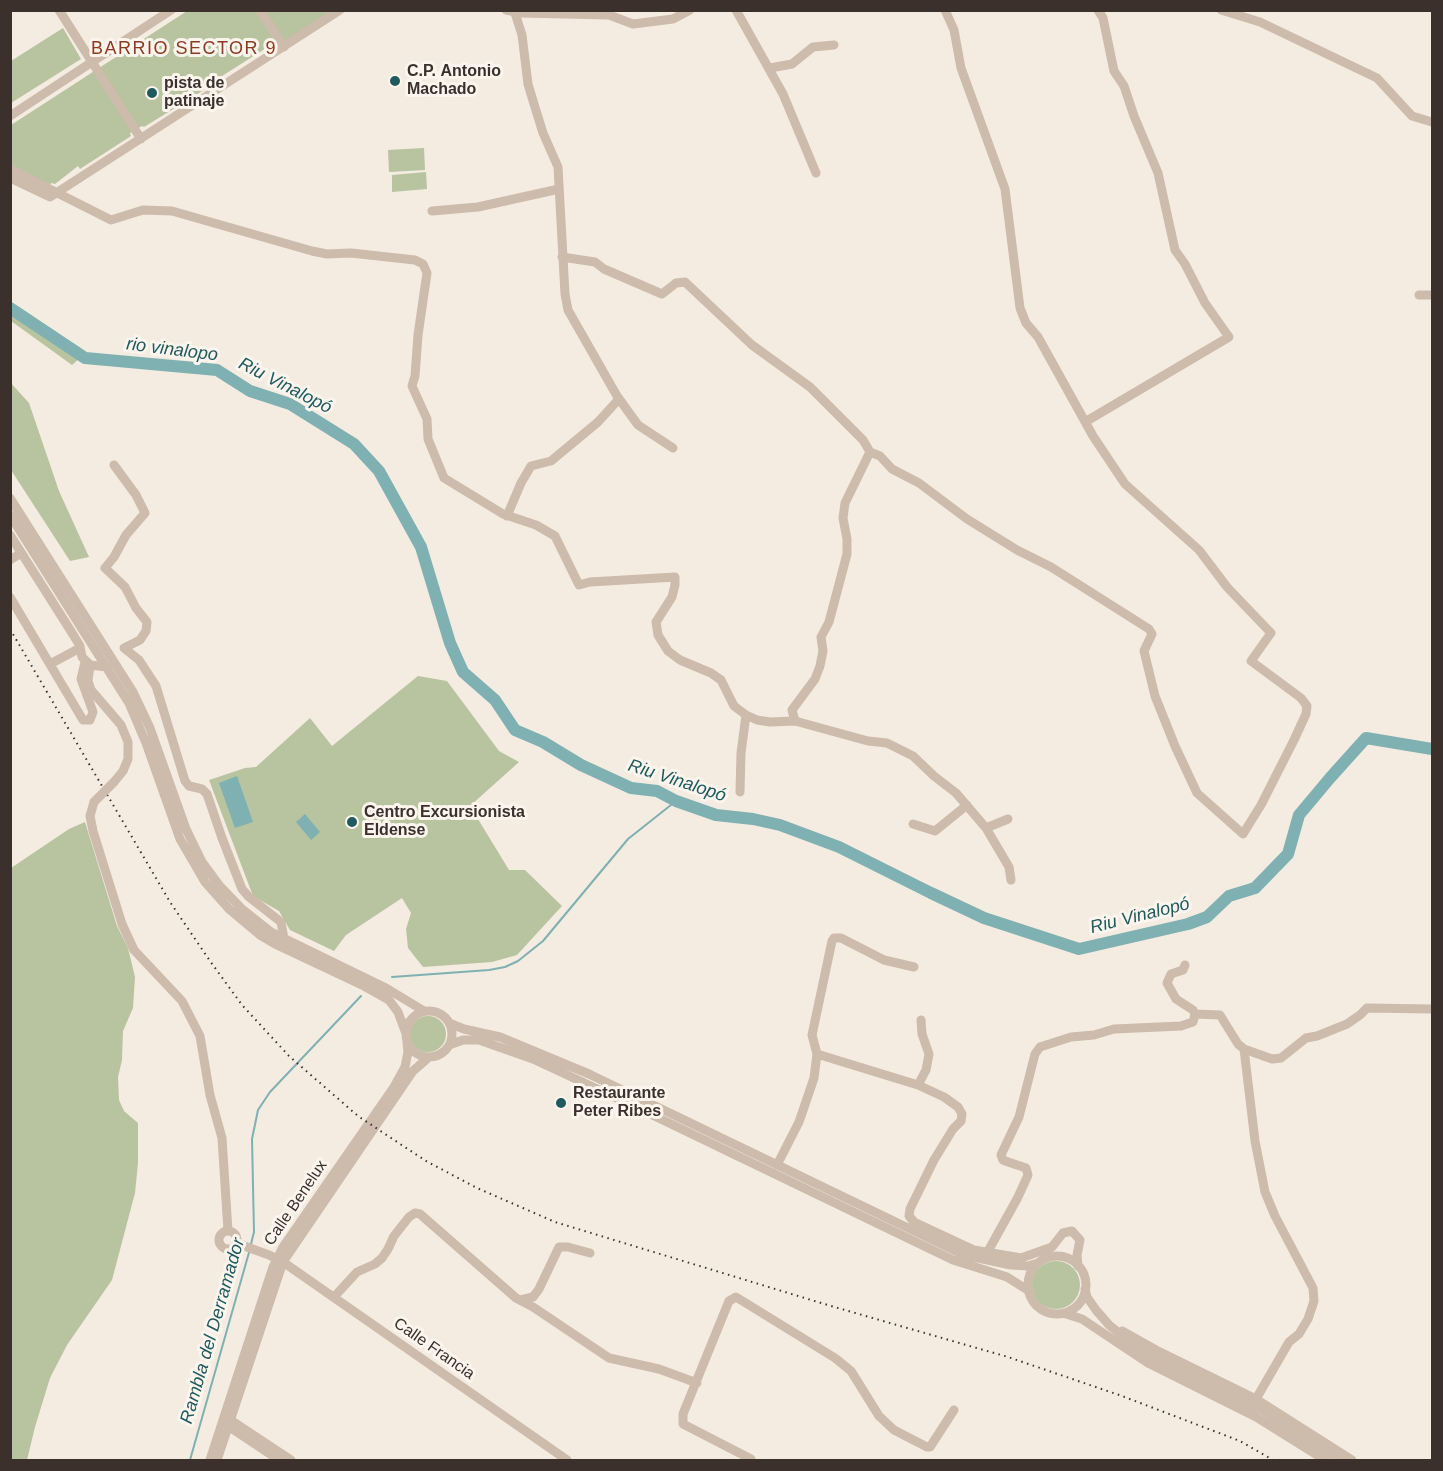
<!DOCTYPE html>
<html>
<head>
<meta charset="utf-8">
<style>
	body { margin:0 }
	#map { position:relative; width:1443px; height:1471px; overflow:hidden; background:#f4ebe1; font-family:Helvetica,sans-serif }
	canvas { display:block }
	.frame { position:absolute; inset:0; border:12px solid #3b302b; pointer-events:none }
</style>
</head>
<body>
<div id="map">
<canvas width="1443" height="1471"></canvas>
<div class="frame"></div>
</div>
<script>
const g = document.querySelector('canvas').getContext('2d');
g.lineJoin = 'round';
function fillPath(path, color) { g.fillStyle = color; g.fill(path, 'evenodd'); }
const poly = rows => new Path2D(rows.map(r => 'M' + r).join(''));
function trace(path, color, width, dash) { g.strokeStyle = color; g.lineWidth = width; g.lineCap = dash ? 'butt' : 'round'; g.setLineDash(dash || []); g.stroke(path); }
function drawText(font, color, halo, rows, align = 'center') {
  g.font = font + ' Helvetica,sans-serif'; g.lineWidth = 6; g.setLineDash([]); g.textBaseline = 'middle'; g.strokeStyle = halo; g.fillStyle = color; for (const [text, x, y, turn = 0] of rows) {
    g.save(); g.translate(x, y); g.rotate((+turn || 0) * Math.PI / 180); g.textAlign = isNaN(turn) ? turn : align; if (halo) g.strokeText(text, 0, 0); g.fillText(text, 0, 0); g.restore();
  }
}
const green = poly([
	[187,11,340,11,284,47,279,40,203,88,204,90,144,127,142,126,130,133,131,136,80,169,78,166,55,184,51,183,49,187,11,165,11,125],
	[63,28,81,59,11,103,11,61],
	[424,148,425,170,389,172,388,150],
	[426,172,427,189,392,192,392,175],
	[10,312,47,337,80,358,72,365,11,321],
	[10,382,29,403,59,491,89,557,70,561,11,470],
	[418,676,447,681,499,751,519,762,470,806,509,870,525,870,562,906,517,955,492,962,423,967,408,948,406,929,411,913,402,898,346,935,334,951,290,930,279,911,253,896,209,780,245,768,256,767,310,718,332,746],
	[85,822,117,926,128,948,135,977,133,1008,123,1031,122,1060,118,1077,119,1100,124,1111,138,1123,138,1163,135,1193,112,1280,67,1345,50,1378,35,1427,27,1460,11,1460,11,868,69,829],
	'410 1034a18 18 0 1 1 36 0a18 18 0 1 1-36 0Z',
	'1032 1285a24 24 0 1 1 48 0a24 24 0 1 1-48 0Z'
]);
const water = poly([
	[237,776,253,822,235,828,219,783],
	[305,814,320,832,311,840,296,822]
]);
const stream = poly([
	[392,977,489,970,505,967,518,961,543,941,628,839,676,801],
	[251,1244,254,1232,252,1139,258,1110,270,1092,361,996],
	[190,1460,250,1249]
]);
const river = poly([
	[10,308,85,358,217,370,250,391,290,404,354,444,379,471,421,547,450,643,463,672,495,700,515,730,543,742,581,765,631,788,657,791,676,801,716,815,753,819,780,825,839,847,931,893,984,918,1079,949,1188,924,1207,917,1229,896,1255,888,1288,854,1299,815,1330,778,1366,738,1432,749]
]);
const minor = poly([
	[59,10,141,139],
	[260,10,284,47],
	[506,10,522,13,609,15,633,24,673,19,690,10],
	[736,10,783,94,816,173],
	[1221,10,1260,22,1377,78,1412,116,1432,122],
	[515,13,522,35,528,84,534,104,543,133,558,167,565,294,568,310,617,396,638,425,673,448],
	[770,68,792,64,813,47,834,45],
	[10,116,171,10],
	[10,169,111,220,143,210,172,211,312,251,327,254,351,253,415,260,423,264,427,273,418,335,415,376,412,386,427,419,428,439,444,478,503,514,536,525,555,536,579,585,590,582,675,577,675,585,672,597,656,622,658,635,668,651,680,660,711,673,721,680,734,706,746,715,757,720,770,722,795,721,792,710,815,679,820,666,823,651,821,637,829,622,847,554,847,539,843,518,845,503,870,452,863,440,810,387,752,345,685,282,676,283,662,294,604,269,595,262,562,257],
	[10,178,50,197,340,10],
	[432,211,478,207,559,189],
	[1419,295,1432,295],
	[1085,422,1229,337,1205,303,1185,264,1175,250,1158,173,1134,116,1124,86,1114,71,1103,18,1098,10],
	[870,452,880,456,892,469,919,483,967,519,1017,550,1051,567,1149,629,1152,634,1144,651,1155,696,1175,746,1197,793,1243,834,1261,805,1294,740,1306,714,1307,706,1301,698,1251,661,1271,633,1227,587,1199,550,1125,484,1093,436,1038,337,1026,323,1020,308,1005,189,961,68,954,30,945,10],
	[114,465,136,495,145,513,126,535,114,557,105,568,125,587,136,608,147,622,146,631,140,640,124,648,139,660,156,686,185,781,189,786,202,789,207,794,222,838,242,889,249,897,281,922,284,939],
	[10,498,133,692,150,728,186,829,202,862,219,885,242,909,271,932,386,988,424,1011],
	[10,515,129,703,146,743,180,839,205,882,229,909,260,935,277,945,364,986,389,1000,398,1012,405,1031],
	[507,516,521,483,531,466,551,461,598,422,619,399],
	[10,535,74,636,80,646,82,657,90,665,107,667],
	[10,560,21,553],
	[10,597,83,720,90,720,93,712,81,679,85,662],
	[50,664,80,648],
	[90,665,88,681,91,690,121,725,128,742,128,759,123,771,114,782],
	[795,721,868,741,887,743,913,756,934,776,956,793,986,828,1009,867,1011,880],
	[740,792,741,753,746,715],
	[94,802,90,816,93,831,122,924,134,950,182,1001,200,1036,210,1095,222,1138,228,1231],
	[913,824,935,831,967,805],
	[986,828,1008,819],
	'406 1034a23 23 0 1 1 46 0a23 23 0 1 1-46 0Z',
	[1195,1014,1220,1015,1238,1044,1244,1049,1272,1059,1281,1058,1306,1038,1317,1036,1347,1024,1360,1015,1367,1008,1432,1009],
	[449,1023,464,1029,500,1037,589,1074,964,1255,1011,1265,1028,1266,1038,1263],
	[449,1045,463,1040,479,1040,533,1059,640,1109,953,1260,1007,1277,1029,1291],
	[1244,1049,1255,1141,1265,1192,1275,1216,1313,1288,1314,1301,1308,1319,1299,1334,1289,1342,1256,1399],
	[817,1054,918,1085,944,1097,958,1107,962,1114,961,1121,953,1129,934,1160,910,1209,909,1216,914,1222,974,1250,1021,1258,1052,1247,1063,1233,1072,1231,1080,1240,1077,1255,1078,1266],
	[918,1085,926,1070,929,1054,922,1034,921,1020],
	[777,1165,799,1122,814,1078,817,1054,812,1035,832,941,834,938,841,938,884,960,914,967],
	'219 1240a9 9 0 1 1 18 0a9 9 0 1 1-18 0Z',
	[236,1243,269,1255,283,1262,567,1460],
	[987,1253,1017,1199,1028,1175,1026,1168,1008,1162,1003,1160,1001,1155,1019,1117,1035,1054,1040,1047,1071,1037,1094,1035,1114,1029,1181,1026,1193,1022,1195,1014,1193,1010,1176,999,1167,983,1171,974,1183,970,1185,965],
	'1028 1285a29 29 0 1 1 58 0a29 29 0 1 1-58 0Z',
	[1085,1289,1087,1297,1096,1310,1109,1325,1134,1345,1166,1363,1262,1410,1340,1460],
	[334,1297,357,1272,375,1264,382,1258,388,1249,394,1236,409,1217,415,1213,420,1214,516,1298,533,1307,609,1358,659,1369,697,1383],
	[520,1300,533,1297,539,1289,559,1247,568,1247,590,1253],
	[1063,1313,1082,1319,1148,1363,1256,1417,1325,1460],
	[1122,1331,1156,1350,1256,1399,1352,1460],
	[226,1417,291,1460],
	[225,1424,279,1460],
	[751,1459,683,1424,683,1414,729,1301,736,1297,835,1358,851,1371,879,1416,894,1430,927,1447,930,1447,954,1410],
	[210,1460,273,1267,283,1247,394,1087,405,1067,408,1052,407,1043],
	[217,1460,283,1262,413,1071,429,1057]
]);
const rail = poly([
	[10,629,170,902,210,961,242,1005,289,1056,358,1116,382,1132,426,1161,477,1188,555,1222,831,1306,1008,1357,1122,1396,1240,1441,1273,1460]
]);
const minorBridge = poly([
	[94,802,114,782]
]);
const markers = [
	[395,81,6,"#1f5a5e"],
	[152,93,6,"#1f5a5e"],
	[352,822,6,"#1f5a5e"],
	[561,1103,6,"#1f5a5e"]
];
const poiNames = [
	["C.P. Antonio",407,72],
	["Machado",407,90],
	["pista de",164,84],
	["patinaje",164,102],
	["Centro Excursionista",364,813],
	["Eldense",364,831],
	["Restaurante",573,1094],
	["Peter Ribes",573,1112]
];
const streetNames = [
	["Calle Benelux",296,1203,-56],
	["Calle Francia",434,1349,35]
];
const neighbourhoodNames = [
	["BARRIO SECTOR 9",184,49]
];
const waterNames = [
	["rio vinalopo",172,350,7],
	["Riu Vinalopó",285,386,27],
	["Riu Vinalopó",677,781,18],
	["Riu Vinalopó",1140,916,-14],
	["Rambla del Derramador",213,1331,-74]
];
fillPath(green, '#b8c4a0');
fillPath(water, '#7fb0b2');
trace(stream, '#7fb0b2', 2);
trace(river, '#7fb0b2', 12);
trace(minor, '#cdbbac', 9);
trace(rail, '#3b302b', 2, [1.5, 4.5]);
trace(minorBridge, '#cdbbac', 9);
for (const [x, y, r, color] of markers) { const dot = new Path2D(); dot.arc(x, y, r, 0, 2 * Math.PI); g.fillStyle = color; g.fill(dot); trace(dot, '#fbf5ee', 2); }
drawText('bold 16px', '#3b302b', '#fbf5ee', poiNames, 'left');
drawText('16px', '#3b302b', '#fbf5ee', streetNames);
g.letterSpacing = '1.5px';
drawText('18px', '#8c3b22', '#fbf5ee', neighbourhoodNames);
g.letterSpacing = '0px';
drawText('italic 18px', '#1f5a5e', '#fbf5ee', waterNames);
</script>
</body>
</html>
